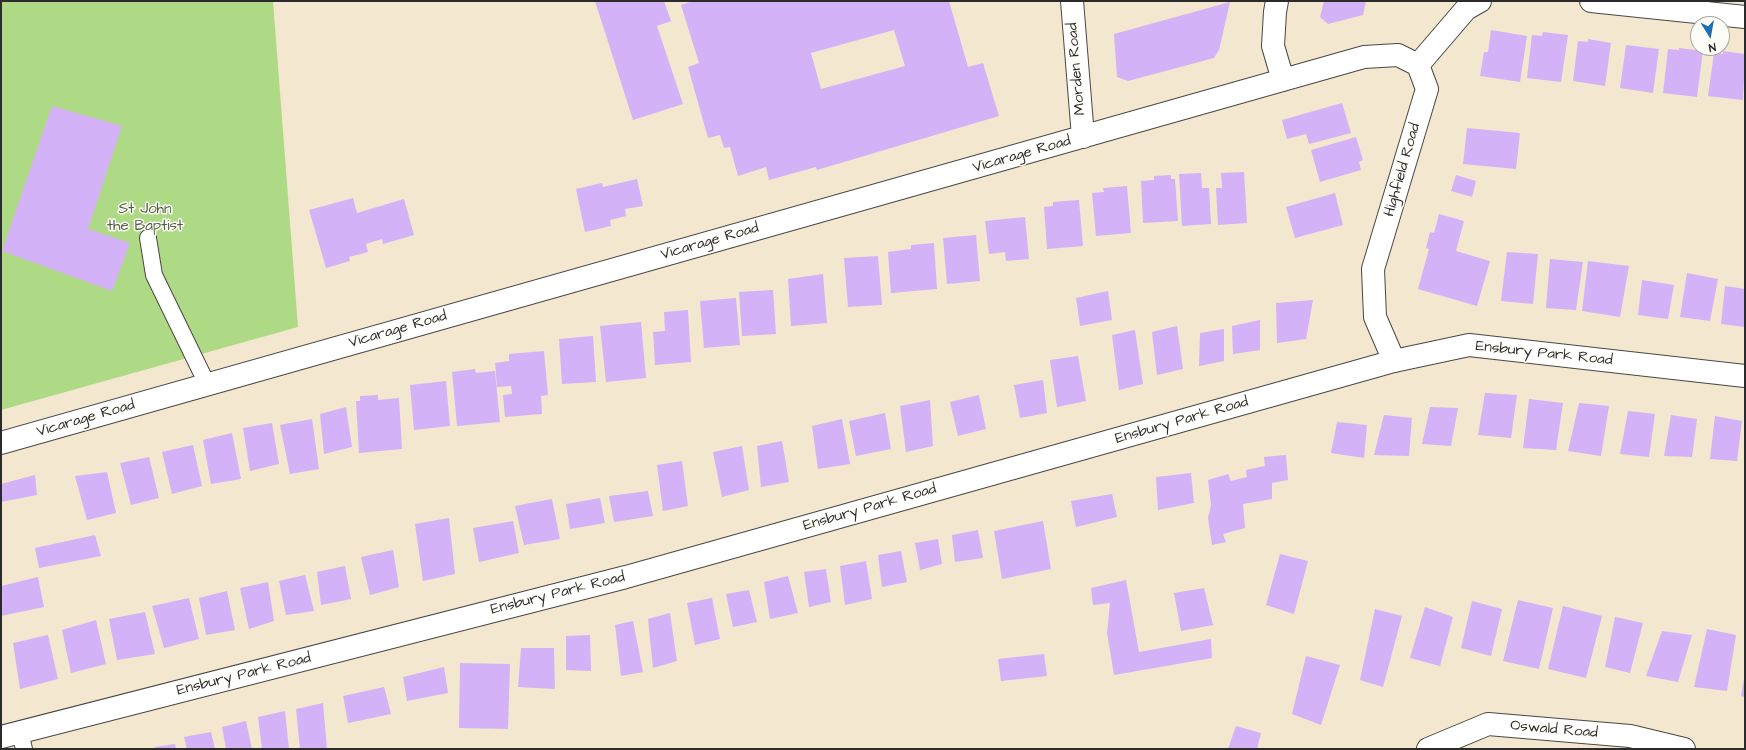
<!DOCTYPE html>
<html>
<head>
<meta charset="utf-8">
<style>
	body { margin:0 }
	#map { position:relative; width:1746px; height:750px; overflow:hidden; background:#f3e7cf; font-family:"Architects Daughter",sans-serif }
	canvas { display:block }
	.frame { position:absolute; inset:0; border:2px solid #2b2b2b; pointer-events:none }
	.north { position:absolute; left:1690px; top:16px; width:40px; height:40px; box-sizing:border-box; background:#fdfcf7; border:1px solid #a9a8a5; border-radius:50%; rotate:169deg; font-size:11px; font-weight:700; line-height:16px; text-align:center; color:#2b2b2b }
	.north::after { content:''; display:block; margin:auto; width:14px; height:18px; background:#1f6fb2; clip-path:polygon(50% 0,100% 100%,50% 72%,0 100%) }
</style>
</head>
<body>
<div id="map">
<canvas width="1746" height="750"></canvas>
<div class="frame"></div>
<div class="north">N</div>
</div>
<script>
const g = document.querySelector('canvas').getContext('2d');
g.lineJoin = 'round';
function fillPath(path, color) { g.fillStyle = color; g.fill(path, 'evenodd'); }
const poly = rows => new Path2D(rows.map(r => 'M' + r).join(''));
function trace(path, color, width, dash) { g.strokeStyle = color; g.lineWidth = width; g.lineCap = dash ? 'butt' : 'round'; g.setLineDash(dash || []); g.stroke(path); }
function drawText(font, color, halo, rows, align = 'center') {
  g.font = font + ' "Architects Daughter",sans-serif'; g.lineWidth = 3; g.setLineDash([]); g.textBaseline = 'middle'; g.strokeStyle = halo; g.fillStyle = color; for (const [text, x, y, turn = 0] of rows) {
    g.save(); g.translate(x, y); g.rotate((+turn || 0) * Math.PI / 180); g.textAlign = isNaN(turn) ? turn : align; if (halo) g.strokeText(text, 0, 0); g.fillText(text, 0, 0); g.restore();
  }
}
const green = poly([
	[1,1,273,1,298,327,1,410]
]);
const building = poly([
	[595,1,664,1,671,21,657,26,683,104,633,120],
	[693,1,949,1,968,67,983,63,999,116,817,170,816,167,769,180,766,167,738,176,730,147,724,148,720,135,708,138,688,67,699,63,681,5],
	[894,30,905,66,821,89,811,53],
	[1324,1,1366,1,1363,15,1328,24,1320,17],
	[1230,2,1219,50,1214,58,1128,81,1117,77,1114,34],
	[1491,30,1527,36,1520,82,1480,76,1484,52,1488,52],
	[1543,32,1568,35,1561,82,1527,78,1532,35,1542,36],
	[1588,39,1611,43,1605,86,1573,81,1578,41,1588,42],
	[1626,45,1659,49,1653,93,1620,88],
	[1679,48,1703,51,1697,97,1663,93,1668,49,1679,50],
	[1723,51,1745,54,1743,100,1708,96,1714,53,1723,54],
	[1342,103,1351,133,1309,144,1306,134,1287,139,1282,120],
	[52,106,122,126,88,229,130,243,112,291,2,251],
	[1467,128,1520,133,1516,169,1463,164],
	[1356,137,1363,160,1359,162,1361,170,1320,182,1311,150],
	[1244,172,1247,223,1218,225,1216,188,1222,188,1221,173],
	[1201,173,1202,188,1209,188,1211,224,1182,226,1179,174],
	[1171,175,1171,179,1175,179,1178,221,1143,223,1141,181,1154,180,1154,176],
	[1456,175,1476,181,1472,197,1451,191],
	[637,179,643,206,625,209,626,216,610,220,611,226,585,232,576,189,602,183,603,187],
	[1127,186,1131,233,1096,236,1092,193,1104,192,1103,188],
	[1335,193,1343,225,1295,238,1286,207],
	[353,198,357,213,404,199,414,235,383,244,382,239,366,244,368,252,349,257,350,261,326,268,309,210],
	[1079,200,1083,246,1047,249,1044,207,1053,206,1053,202],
	[1439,214,1464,221,1456,251,1490,261,1477,306,1418,289,1429,249,1426,248,1430,232,1434,233],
	[1025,217,1029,259,1006,261,1005,252,989,254,985,221],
	[976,235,980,281,947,284,943,238],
	[934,243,937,289,891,293,888,252,911,249,911,245],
	[1507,252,1538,254,1533,304,1501,301],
	[878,256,882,305,848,307,844,258],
	[1550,259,1583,262,1576,310,1546,308],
	[1588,261,1629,266,1620,317,1582,311],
	[1687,273,1718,279,1710,321,1680,317],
	[823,274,827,323,791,326,788,279],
	[1642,280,1674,285,1668,319,1638,315],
	[1725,286,1745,289,1745,327,1721,324],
	[773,290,776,334,742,336,739,292],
	[1108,291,1112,320,1080,326,1076,298],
	[736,298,740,345,704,348,700,301],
	[1313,300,1306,339,1277,343,1276,303],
	[688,310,691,362,655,365,653,332,665,331,664,312],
	[1260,320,1260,350,1233,354,1232,326],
	[641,322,646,378,606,382,600,326],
	[1177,326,1183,369,1157,375,1152,332],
	[1224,329,1224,361,1199,366,1200,333],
	[1135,330,1143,384,1119,390,1112,335],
	[593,336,596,382,562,384,559,339],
	[544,351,548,395,541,396,542,414,505,417,503,395,512,394,511,386,497,387,495,363,509,361,509,354],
	[1078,356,1086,401,1057,407,1050,360],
	[475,369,476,373,495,371,500,422,457,426,452,372],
	[1043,380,1047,413,1020,418,1014,385],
	[446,381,450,426,414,430,410,385],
	[1485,393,1517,395,1511,438,1478,435],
	[378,395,378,400,399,398,402,449,359,453,356,401,360,401,360,396],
	[979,395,986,429,958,436,950,402],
	[1529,399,1563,403,1556,450,1523,448],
	[930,400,933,446,906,452,900,406],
	[1579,403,1609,406,1601,456,1568,451],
	[346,407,352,447,324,454,320,414],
	[1430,407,1458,408,1451,446,1422,444],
	[1628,411,1655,414,1649,457,1620,454],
	[885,413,891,449,856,456,849,421],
	[1384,415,1412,418,1409,456,1374,455],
	[1671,415,1697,419,1692,457,1664,456],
	[1715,416,1742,421,1737,461,1710,459],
	[312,419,319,469,290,474,280,425],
	[842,419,850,464,818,469,812,426],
	[1337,422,1367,425,1364,458,1331,453],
	[272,423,279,464,250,471,243,428],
	[232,433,241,479,211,484,203,440],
	[782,441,789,482,761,487,757,446],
	[193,445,202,486,172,494,162,452],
	[742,446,749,490,722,497,713,452],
	[1286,455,1288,480,1272,483,1272,499,1243,504,1245,528,1223,534,1226,542,1212,545,1208,518,1211,505,1208,480,1228,474,1231,481,1247,477,1246,470,1265,466,1264,457],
	[149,457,159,498,131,505,120,463],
	[682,461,688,506,663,511,657,465],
	[107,472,116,513,87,520,75,476],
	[1191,473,1194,503,1158,510,1156,477],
	[35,475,37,495,1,502,1,484],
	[648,491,653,516,614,522,609,496],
	[1112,494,1117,517,1076,527,1071,501],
	[600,498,605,523,570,529,566,504],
	[552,499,560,539,524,545,515,506],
	[449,518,455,574,423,581,415,524],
	[513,521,519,553,479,562,473,528],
	[1043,521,1051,569,1002,579,994,531],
	[978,530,983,558,955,562,952,535],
	[95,535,101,556,39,568,35,548],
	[938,539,942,564,920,570,915,543],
	[393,550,399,587,370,595,361,557],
	[901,551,907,582,882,587,878,555],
	[1280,554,1308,561,1294,614,1266,605],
	[866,561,872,599,845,605,840,566],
	[345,566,351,599,321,605,317,572],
	[826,569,831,602,809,607,804,572],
	[305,575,314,611,286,615,279,581],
	[788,576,798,613,770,619,764,582],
	[38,577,44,607,1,616,1,586],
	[1126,580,1139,652,1211,639,1212,658,1114,675,1107,633,1110,603,1093,605,1091,588],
	[268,582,274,621,249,629,240,588],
	[1204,588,1213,625,1181,631,1174,593],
	[749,590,757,622,733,627,726,594],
	[227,591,235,630,206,635,199,598],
	[189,598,199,639,164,648,152,606],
	[712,598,720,639,695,645,687,603],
	[1518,600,1553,608,1539,669,1503,661],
	[1472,601,1502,609,1491,656,1461,648],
	[1563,606,1602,616,1586,678,1548,669],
	[1425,607,1453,617,1440,666,1410,658],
	[1375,609,1402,616,1383,687,1360,680],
	[145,612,155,654,117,660,109,619],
	[670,613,677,661,653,668,648,619],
	[1615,617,1643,623,1630,673,1605,667],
	[96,620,106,664,71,673,62,630],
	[633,621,643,672,621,676,615,625],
	[1707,629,1736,635,1727,691,1694,687],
	[1662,631,1692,635,1678,682,1646,676],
	[48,635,58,679,20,689,13,643],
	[590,635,591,671,566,670,566,636],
	[521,648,554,648,555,689,518,687],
	[1044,654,1047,676,1001,681,998,659],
	[1306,656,1340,665,1321,725,1292,714],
	[460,663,510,664,508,729,459,728],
	[444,667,448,693,407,701,403,677],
	[1744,679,1745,680,1745,697,1741,696],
	[384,687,391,714,348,723,343,696],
	[323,703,327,749,300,749,296,709],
	[285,711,289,749,262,749,258,717],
	[246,721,252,749,226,749,222,727],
	[1236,726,1261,733,1257,749,1228,749],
	[211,732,215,749,187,749,184,737],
	[175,744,176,749,155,749,155,747]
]);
const service = poly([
	[148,238,154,275,207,384],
	[20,732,24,749]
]);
const minor = poly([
	[1072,1,1083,137],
	[1277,1,1275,12,1273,46,1283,80],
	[1591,1,1745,17],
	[1394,361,1375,317,1373,269,1427,89,1418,65,1466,9,1480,1],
	[1,443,1364,57,1398,55,1418,65],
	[1428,749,1488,724,1630,736,1684,749]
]);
const tertiary = poly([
	[1,737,626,577,1394,361,1469,345,1745,376]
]);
const streetNames = [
	["Morden Road",1077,69,-95],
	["Vicarage Road",1022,155,-16],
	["Highfield Road",1403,170,-74],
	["Vicarage Road",710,242,-16],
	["Vicarage Road",398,330,-16],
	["Ensbury Park Road",1544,354,6],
	["Vicarage Road",86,419,-16],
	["Ensbury Park Road",1182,421,-16],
	["Ensbury Park Road",870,508,-16],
	["Ensbury Park Road",558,594,-14],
	["Ensbury Park Road",244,675,-14],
	["Oswald Road",1554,730,5]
];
const parkNames = [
	["St John",145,210],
	["the Baptist",145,227]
];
fillPath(green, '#afda85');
fillPath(building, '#d4b2f7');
trace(service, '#494744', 18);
trace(minor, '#494744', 24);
trace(tertiary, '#494744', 24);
trace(service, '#fff', 16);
trace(minor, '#fff', 22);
trace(tertiary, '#fff', 22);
drawText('15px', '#2b2b2b', '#fdfcf7', streetNames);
drawText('15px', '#536046', '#fdfcf7', parkNames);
</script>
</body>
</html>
